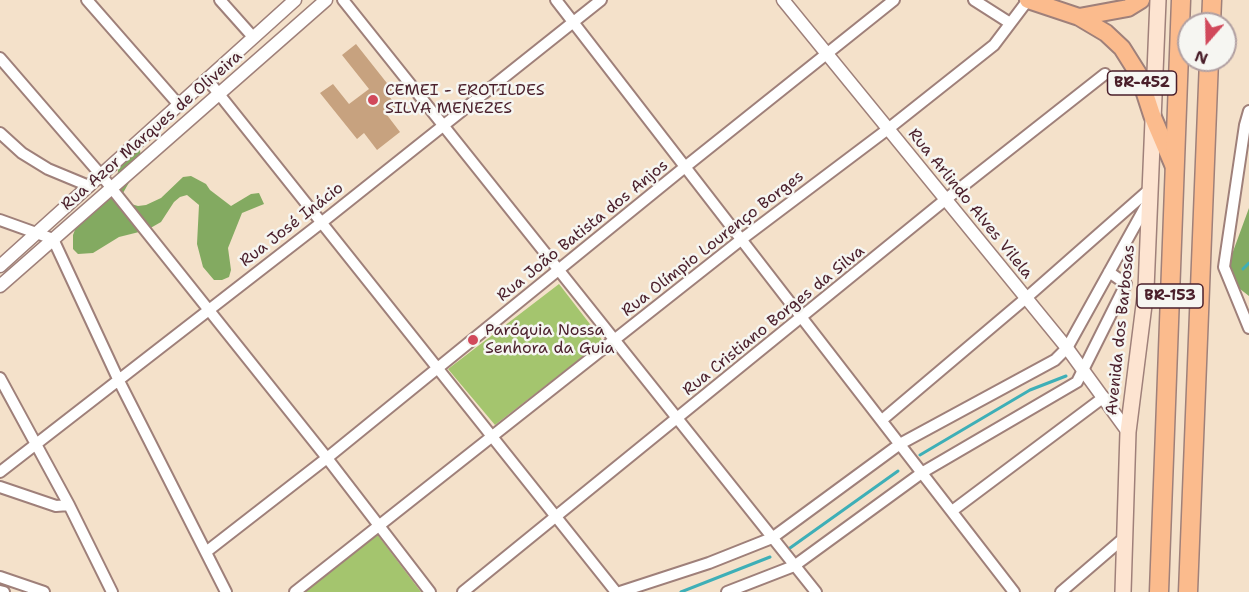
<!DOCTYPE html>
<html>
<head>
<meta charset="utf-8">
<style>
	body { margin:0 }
	#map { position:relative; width:1249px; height:592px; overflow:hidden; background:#f4e1ca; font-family:"Shantell Sans",sans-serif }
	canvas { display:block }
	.north { position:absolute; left:1177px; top:12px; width:60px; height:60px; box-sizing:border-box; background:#f6f6f2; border:2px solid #b1a0a2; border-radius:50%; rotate:200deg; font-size:16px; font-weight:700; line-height:24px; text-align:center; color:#4a1f2b }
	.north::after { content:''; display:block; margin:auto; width:21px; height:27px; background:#d1495b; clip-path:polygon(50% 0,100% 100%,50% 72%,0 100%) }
</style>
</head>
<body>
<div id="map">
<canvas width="1249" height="592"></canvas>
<div class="north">N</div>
</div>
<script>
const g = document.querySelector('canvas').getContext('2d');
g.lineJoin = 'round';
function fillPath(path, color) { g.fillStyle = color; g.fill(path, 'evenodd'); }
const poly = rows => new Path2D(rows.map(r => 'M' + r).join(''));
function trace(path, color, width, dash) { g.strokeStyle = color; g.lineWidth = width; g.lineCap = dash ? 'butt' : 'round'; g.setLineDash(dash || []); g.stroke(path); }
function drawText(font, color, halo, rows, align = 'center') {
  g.font = font + ' "Shantell Sans",sans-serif'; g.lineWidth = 5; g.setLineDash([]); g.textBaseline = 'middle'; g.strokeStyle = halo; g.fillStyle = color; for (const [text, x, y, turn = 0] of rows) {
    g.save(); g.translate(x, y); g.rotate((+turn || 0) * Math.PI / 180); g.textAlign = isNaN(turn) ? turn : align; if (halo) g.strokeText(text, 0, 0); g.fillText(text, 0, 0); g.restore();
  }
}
const green = poly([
	[559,284,603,341,495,425,448,369],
	[377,534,421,592,304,592]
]);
const forest = poly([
	[131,146,140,150,141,158,139,165,123,193,124,200,131,204,138,206,146,205,161,198,183,177,191,176,206,184,210,190,231,206,251,194,259,193,264,204,242,213,228,248,231,270,229,277,222,280,214,280,203,267,197,244,199,205,187,195,180,197,174,202,161,222,147,230,119,237,93,253,78,254,73,249,73,235,79,219,117,179,120,155],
	[1249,208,1249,296,1240,289,1233,279,1231,268,1231,257]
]);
const stream = poly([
	[1243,269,1249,263],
	[920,455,1030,390,1066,376],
	[790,548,898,471],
	[681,592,770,557]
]);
const building = poly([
	[356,44,394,92,389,96,397,107,387,115,400,132,377,150,364,133,357,139,320,93,333,84,349,104,369,89,342,55]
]);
const minor = poly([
	[87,0,179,105],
	[220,0,253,37],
	[343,0,816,592],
	[556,0,1014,592],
	[974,0,1010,23],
	[0,58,101,175,327,458,430,592],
	[207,79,616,592],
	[1249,111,1245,125,1224,267,1249,328],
	[0,133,22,153,48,169,89,186],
	[0,220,53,239,119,381,226,592],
	[0,378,69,505,112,592],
	[882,420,1025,299,1150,189],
	[0,472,321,223,601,0],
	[0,487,56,506,69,505],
	[952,511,1104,397],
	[206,552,327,458,685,167,894,0],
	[0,577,44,592],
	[0,591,4,592],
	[295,592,742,239,888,129,994,45,1028,0],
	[463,592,945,200,1105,74],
	[620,592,709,563,772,538,900,444,1055,360,1067,348,1148,202],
	[727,592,794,566,923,472,1077,382,1126,284,1109,272],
	[1061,592,1125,537]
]);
const tertiary = poly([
	[783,0,1067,348,1128,432],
	[0,266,295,0],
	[0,286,326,0]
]);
const secondary = poly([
	[1123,592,1128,432,1146,289,1158,0]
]);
const trunk = poly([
	[1028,0,1079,17,1106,33,1122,48,1139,75,1152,115,1175,169],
	[1079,17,1128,8,1141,0]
]);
const motorway = poly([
	[1211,24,1212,0],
	[1159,592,1181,0],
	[1188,592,1209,60]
]);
const markers = [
	[373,100,6,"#d1495b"],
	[473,340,6,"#d1495b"]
];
const shields = [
	[1142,83,69],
	[1170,296,66]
];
const shieldNames = [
	["BR-452",1142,83],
	["BR-153",1170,296]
];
const poiNames = [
	["CEMEI - EROTILDES",385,91],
	["SILVA MENEZES",385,109],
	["Paróquia Nossa",485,331],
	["Senhora da Guia",485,349]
];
const streetNames = [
	["Rua Azor Marques de Oliveira",152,131,-41],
	["Rua Arlindo Alves Vilela",970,204,51],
	["Rua José Inácio",292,225,-38],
	["Rua João Batista dos Anjos",583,231,-39],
	["Rua Olímpio Lourenço Borges",713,244,-38],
	["Rua Cristiano Borges da Silva",774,321,-39],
	["Avenida dos Barbosas",1121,330,-84]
];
fillPath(green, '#a4c56e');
fillPath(forest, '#83aa61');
trace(stream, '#3eafb7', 3);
fillPath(building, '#c7a27f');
trace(minor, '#9f807a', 14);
trace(tertiary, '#9f807a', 15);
trace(secondary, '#9f807a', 18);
trace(trunk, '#9f807a', 20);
trace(motorway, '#9f807a', 21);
trace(minor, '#fff', 10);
trace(tertiary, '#fff', 12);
trace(secondary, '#fde4d1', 15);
trace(trunk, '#fbbb8d', 16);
trace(motorway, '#fbbb8d', 18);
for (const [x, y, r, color] of markers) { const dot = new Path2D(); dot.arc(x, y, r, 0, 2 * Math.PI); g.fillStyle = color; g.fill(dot); trace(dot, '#f6f6f2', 2); }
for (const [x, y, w] of shields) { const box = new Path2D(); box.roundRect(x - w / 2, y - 12, w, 24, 4.5); g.fillStyle = '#f6f6f2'; g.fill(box); trace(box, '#4a1f2b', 1.5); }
drawText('bold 15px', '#4a1f2b', null, shieldNames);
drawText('16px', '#4a1f2b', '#f6f6f2', poiNames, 'left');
drawText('16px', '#4a1f2b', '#f6f6f2', streetNames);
</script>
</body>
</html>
